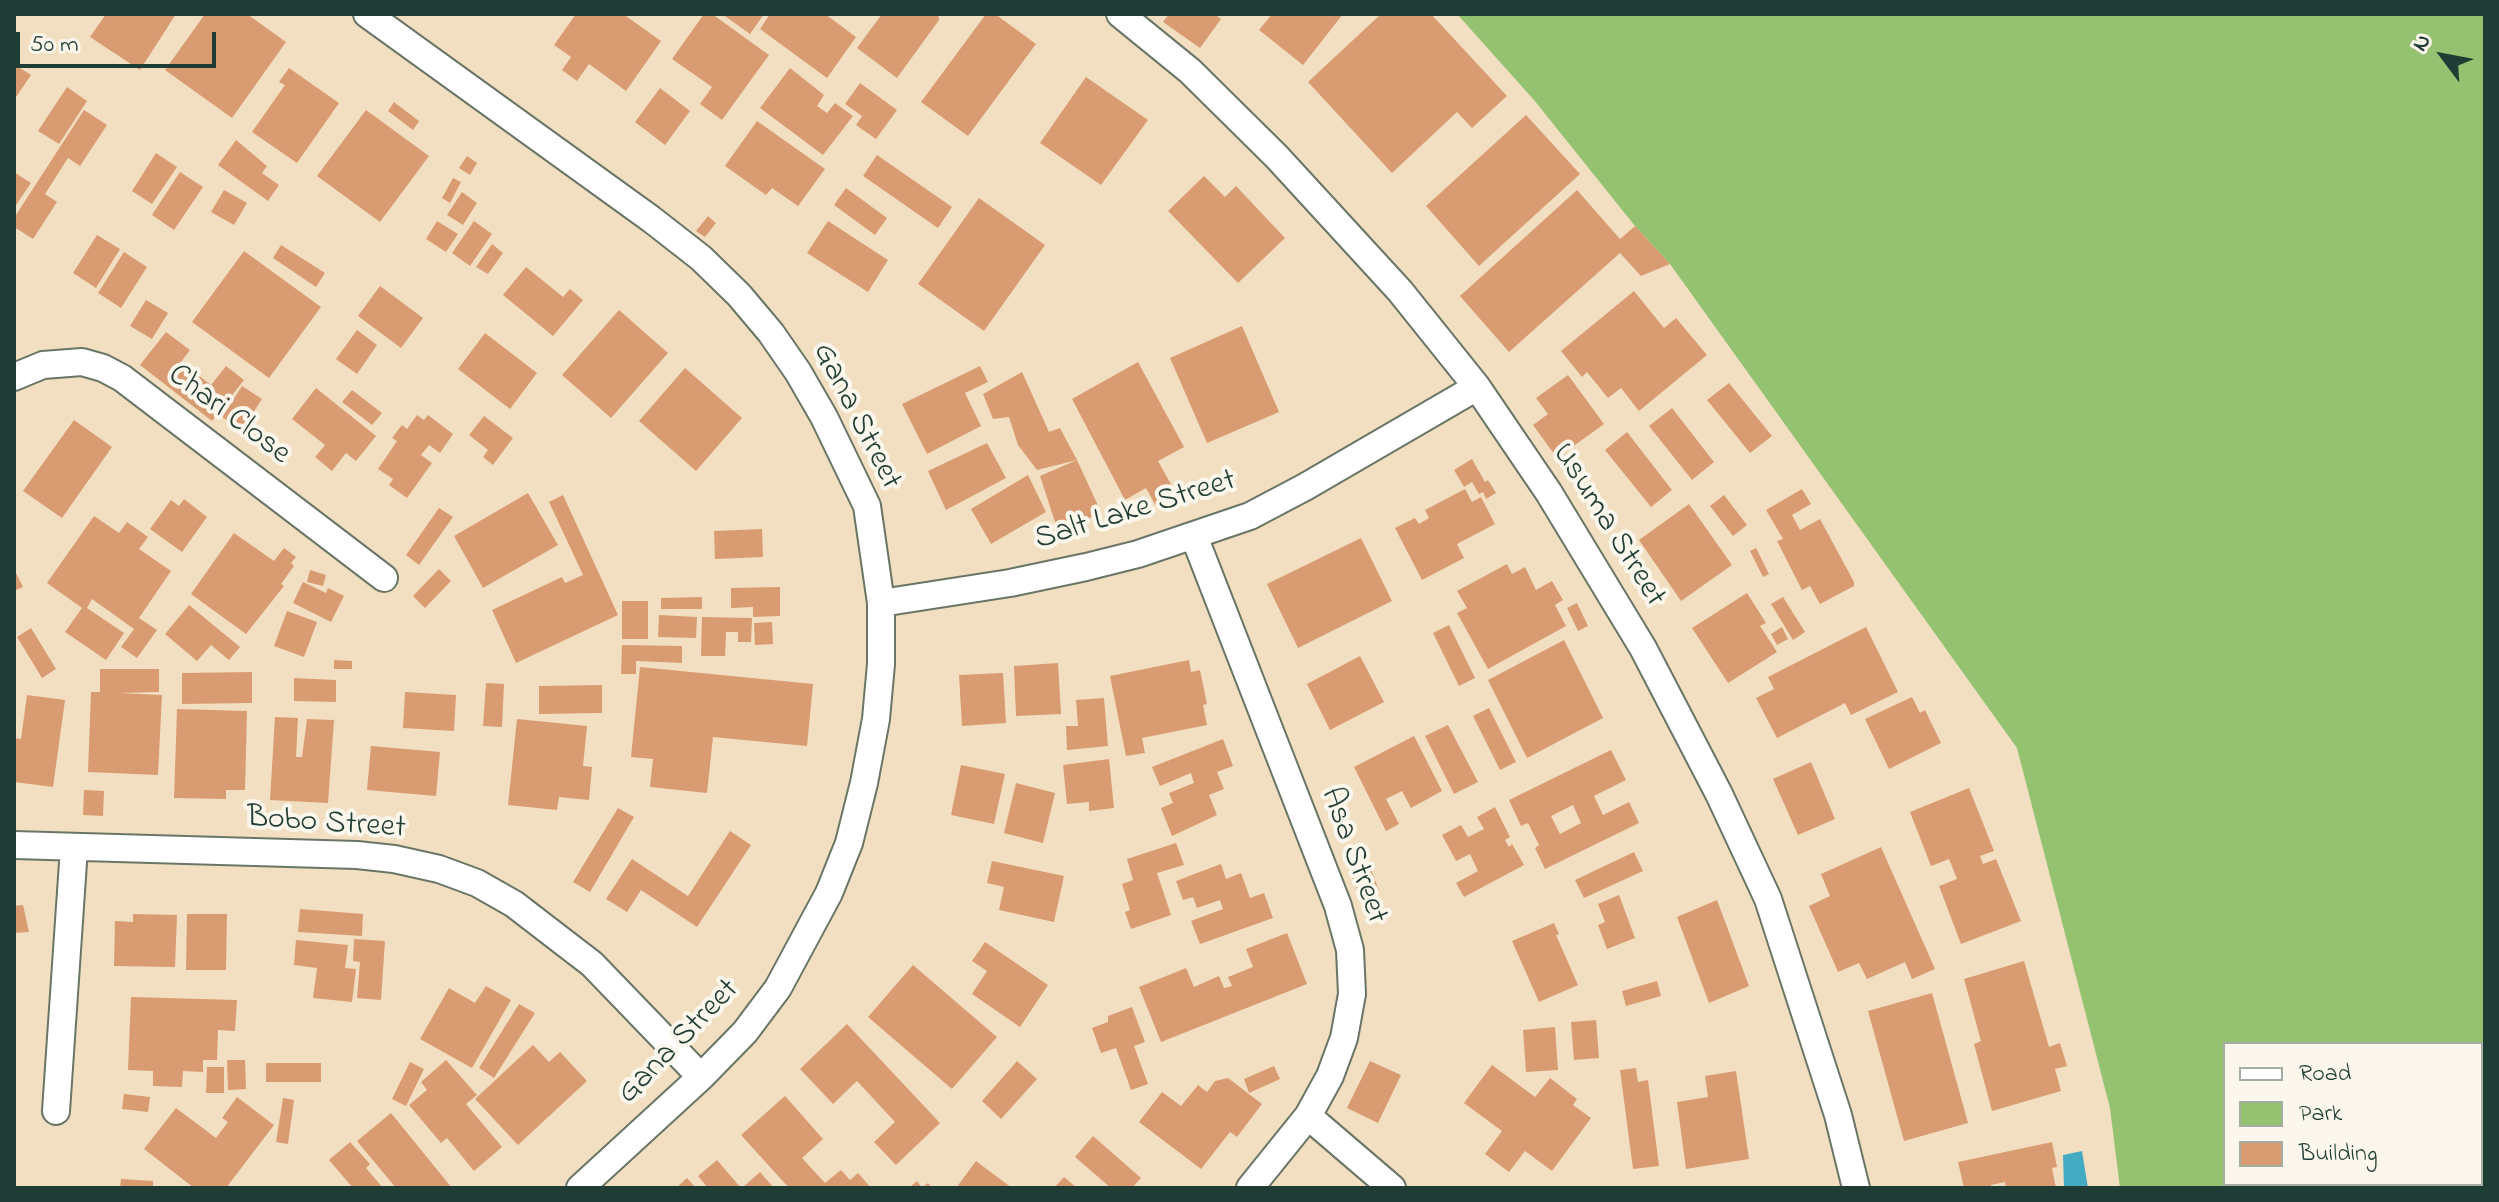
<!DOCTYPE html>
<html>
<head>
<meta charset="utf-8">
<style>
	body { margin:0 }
	#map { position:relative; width:2499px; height:1202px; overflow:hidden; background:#f2dfc1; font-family:"Indie Flower",sans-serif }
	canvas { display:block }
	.frame { position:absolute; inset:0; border:16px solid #1f3d34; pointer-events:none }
	.legend { position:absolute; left:2223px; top:1042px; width:260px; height:144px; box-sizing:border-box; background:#fbf7ec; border:2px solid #a3ada2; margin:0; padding:10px 14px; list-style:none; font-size:24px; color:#1f3d34 }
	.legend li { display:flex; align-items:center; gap:16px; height:40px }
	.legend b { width:40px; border:2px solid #a3ada2 }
	.north { position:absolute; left:2403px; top:16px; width:80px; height:80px; -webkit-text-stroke:6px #fbf7ec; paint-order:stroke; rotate:302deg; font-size:22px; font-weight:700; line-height:32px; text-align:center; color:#1f3d34 }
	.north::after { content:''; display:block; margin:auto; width:28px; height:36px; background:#1f3d34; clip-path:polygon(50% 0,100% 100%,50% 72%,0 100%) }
	.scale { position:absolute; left:16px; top:32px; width:200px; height:36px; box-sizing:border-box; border:4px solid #1f3d34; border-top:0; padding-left:10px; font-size:24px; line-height:28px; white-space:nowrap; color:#1f3d34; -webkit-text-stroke:6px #fbf7ec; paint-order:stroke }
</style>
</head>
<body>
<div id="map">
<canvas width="2499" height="1202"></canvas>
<div class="frame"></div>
<ul class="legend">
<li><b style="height:10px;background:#fff"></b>Road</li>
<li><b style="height:22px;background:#94c271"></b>Park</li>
<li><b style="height:22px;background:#d99c72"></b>Building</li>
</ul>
<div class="north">N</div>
<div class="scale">50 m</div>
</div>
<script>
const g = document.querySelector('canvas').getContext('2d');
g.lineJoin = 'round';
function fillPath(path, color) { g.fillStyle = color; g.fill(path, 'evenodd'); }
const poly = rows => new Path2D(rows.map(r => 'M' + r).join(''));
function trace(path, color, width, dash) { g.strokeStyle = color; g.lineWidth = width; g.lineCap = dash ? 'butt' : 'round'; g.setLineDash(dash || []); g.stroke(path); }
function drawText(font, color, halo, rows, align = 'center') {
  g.font = font + ' "Indie Flower",sans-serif'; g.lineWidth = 8; g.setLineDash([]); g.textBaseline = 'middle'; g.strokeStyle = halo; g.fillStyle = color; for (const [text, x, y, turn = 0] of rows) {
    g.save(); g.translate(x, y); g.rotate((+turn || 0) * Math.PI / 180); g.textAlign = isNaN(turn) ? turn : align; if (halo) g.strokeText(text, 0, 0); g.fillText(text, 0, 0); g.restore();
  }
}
const green = poly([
	[1457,14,2485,14,2485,1188,2120,1188,2110,1108,2017,748,1670,264,1635,226,1534,100],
	[2225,1044,2481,1044,2481,1184,2225,1184]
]);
const water = poly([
	[2082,1151,2088,1188,2064,1188,2063,1155]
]);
const building = poly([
	[106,14,176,14,140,70,90,37],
	[205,14,247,14,286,42,232,118,165,70],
	[576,14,623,14,661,41,626,91,589,64,577,81,562,70,571,57,554,45],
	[704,14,712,14,769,55,722,120,700,104,712,87,672,59],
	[722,14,764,14,750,34],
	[770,14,825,14,856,37,827,78,760,29],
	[882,14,938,14,939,20,897,78,857,48],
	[986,14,995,14,1036,44,968,136,921,102],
	[1169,14,1214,14,1221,19,1200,48,1163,22],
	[1272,14,1343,14,1303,65,1259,30],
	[1381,14,1431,14,1507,96,1472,128,1457,112,1392,173,1308,82],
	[14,64,31,75,14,100],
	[289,68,339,103,297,163,252,132,285,85,279,82],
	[790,68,824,95,817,106,827,113,835,103,853,116,823,155,760,108],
	[1086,77,1148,120,1101,185,1040,143],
	[860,83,897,110,876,139,856,125,862,116,845,104],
	[67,87,87,101,59,144,38,131],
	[660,88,690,111,665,145,635,122],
	[394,102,419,121,413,130,388,111],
	[84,110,107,125,80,166,68,158,45,194,57,202,33,239,14,227,14,218],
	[366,110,429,156,380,222,317,176],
	[1526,115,1580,174,1479,266,1426,206],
	[757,121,825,169,798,206,772,188,766,195,725,166],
	[236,140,267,166,262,173,279,185,268,201,218,165],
	[156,153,177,167,152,204,132,191],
	[877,155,952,207,938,228,863,176],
	[467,156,477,163,470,175,459,168],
	[14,172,31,183,14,208],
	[180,172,203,187,174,230,152,215],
	[1204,176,1225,197,1236,186,1285,238,1238,283,1168,211],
	[453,178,461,182,450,203,442,198],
	[846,188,887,218,875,235,834,205],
	[224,190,247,203,234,225,211,212],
	[1577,190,1620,239,1635,226,1670,264,1641,276,1620,253,1509,352,1460,296],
	[462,192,477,203,463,225,447,215],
	[979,198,1045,245,984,331,918,284],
	[708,216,716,223,705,237,696,231],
	[437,221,458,234,446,252,426,239],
	[474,221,492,234,470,266,452,253],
	[828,221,888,260,868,292,807,253],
	[97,235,120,249,96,288,73,273],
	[492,244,503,253,488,274,476,267],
	[281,245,325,273,316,287,273,258],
	[244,251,321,307,269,378,192,322],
	[124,252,147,267,121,308,98,293],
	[526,267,563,297,570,289,583,300,553,336,503,295],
	[380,286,423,318,401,348,358,316],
	[1634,291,1664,328,1676,318,1707,355,1639,411,1621,388,1608,398,1587,372,1582,377,1561,351],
	[146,300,168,313,152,339,130,326],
	[619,310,668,353,611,418,562,375],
	[1242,326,1279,412,1207,443,1170,358],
	[357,330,377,345,357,374,336,359],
	[166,332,190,350,181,362,211,385,226,366,244,380,212,421,140,365],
	[485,333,537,373,510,409,458,369],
	[1138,362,1184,447,1158,461,1177,495,1156,506,1146,488,1125,500,1072,399],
	[980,366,988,382,965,393,981,426,927,454,902,404],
	[685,368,742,418,696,471,639,421],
	[1022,372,1049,432,1060,428,1077,460,1037,470,1018,445,1009,417,993,419,983,394],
	[1568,375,1604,424,1557,458,1533,425,1548,414,1536,398],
	[1729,383,1772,436,1750,453,1707,400],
	[242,386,262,399,242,430,222,417],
	[316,388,376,436,356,461,346,453,332,471,315,457,325,445,292,419],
	[352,390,382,413,372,425,342,402],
	[1672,408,1714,462,1692,480,1649,426],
	[417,415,424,420,428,415,453,434,440,453,429,445,421,455,432,463,407,498,389,485,393,479,378,469,397,441,392,438,402,425,407,429],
	[484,416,513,438,493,465,483,457,488,450,469,435],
	[74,420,112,447,62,518,23,491],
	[1627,432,1672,490,1651,507,1605,450],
	[987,443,1006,478,946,510,928,471],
	[1472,459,1485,482,1488,480,1496,493,1486,499,1483,492,1479,494,1472,482,1464,487,1454,470],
	[1077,460,1101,512,1059,534,1040,476],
	[1028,475,1046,512,991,544,971,509],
	[1465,489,1472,502,1481,497,1495,524,1457,544,1464,558,1422,580,1395,528,1415,518,1419,524,1429,518,1425,510],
	[1802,489,1811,504,1792,515,1800,530,1820,519,1854,582,1854,586,1820,604,1810,586,1802,590,1777,541,1783,539,1766,510],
	[528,493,558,545,483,588,454,536],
	[563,495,618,615,516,663,492,610,562,577,565,583,583,575,549,502],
	[1724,495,1747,525,1733,536,1710,506],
	[184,499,207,517,182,552,150,529,171,500,179,506],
	[1689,504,1732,565,1681,601,1639,540],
	[439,508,453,517,419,565,406,555],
	[94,516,119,533,127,522,148,537,139,549,171,571,139,618,157,630,137,658,121,647,134,629,92,599,87,608,124,633,106,660,65,632,82,608,47,583],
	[762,529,763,557,715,559,714,531],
	[234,533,274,561,284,548,296,557,291,563,294,566,281,584,284,586,246,634,191,594],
	[1361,538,1392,601,1298,648,1267,584],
	[1756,548,1769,574,1763,577,1750,551],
	[1507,564,1512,574,1525,567,1536,590,1552,581,1563,600,1555,605,1566,626,1488,669,1457,613,1467,608,1457,591],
	[14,569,23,587,14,591],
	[439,569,451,581,425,608,413,596],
	[310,570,326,575,323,586,307,582],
	[303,582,326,593,328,588,344,596,331,622,293,603],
	[780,587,780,616,753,617,753,607,731,608,731,588],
	[1747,593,1766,623,1760,626,1777,652,1728,683,1692,628],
	[702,597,702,609,661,609,661,598],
	[1783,597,1805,632,1793,640,1771,604],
	[622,601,648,601,648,639,622,639],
	[1577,603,1588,626,1578,631,1567,608],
	[189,605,240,647,229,660,211,645,197,661,165,634],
	[287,611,317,622,304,657,274,646],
	[659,615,697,617,696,638,658,637],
	[702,617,752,618,751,642,738,642,738,632,726,632,725,656,701,656],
	[772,622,773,644,755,645,754,623],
	[1449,625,1475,678,1459,686,1433,633],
	[1782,627,1788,639,1777,645,1771,634],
	[1866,627,1898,692,1851,715,1845,703,1777,738,1756,698,1774,689,1768,677],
	[31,628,56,669,42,678,17,637],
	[1564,640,1603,718,1527,758,1488,680],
	[622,645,682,646,682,663,636,661,636,674,621,674],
	[1360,656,1384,702,1330,730,1307,684],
	[334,660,352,661,352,669,334,669],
	[1189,660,1191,672,1200,670,1207,704,1203,705,1207,725,1142,738,1145,753,1126,756,1110,676],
	[1058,663,1061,714,1016,716,1014,666],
	[640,667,813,684,807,746,713,737,707,793,650,787,653,759,631,757],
	[100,669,159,669,159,692,119,693,162,695,158,775,88,772,91,692,100,692],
	[252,672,252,703,182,704,182,673],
	[1003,673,1006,723,962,726,959,675],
	[294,678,336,680,336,702,294,701],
	[486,683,504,684,502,727,483,726],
	[602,685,602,713,539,714,539,686],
	[405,692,456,695,454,731,403,728],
	[27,695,65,700,53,787,14,782,14,738,21,739],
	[1912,697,1920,713,1925,710,1941,743,1889,769,1865,719],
	[1104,698,1108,746,1067,750,1066,726,1078,726,1076,700],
	[1489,708,1516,762,1500,770,1473,716],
	[177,709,247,711,245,790,226,790,226,799,174,798],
	[275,717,298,718,296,757,302,757,307,719,334,720,328,803,270,800],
	[517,719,587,726,583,766,592,767,589,800,559,797,557,810,508,805],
	[1448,725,1478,782,1454,794,1425,736],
	[1414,736,1442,791,1411,808,1402,791,1386,799,1399,824,1386,831,1354,767],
	[1223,739,1233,766,1217,772,1224,789,1209,795,1217,815,1172,836,1161,808,1173,803,1169,793,1194,783,1191,773,1160,786,1152,767],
	[371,746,440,752,436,796,367,790],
	[1611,750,1626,780,1594,796,1603,815,1629,802,1639,823,1545,869,1535,848,1539,845,1528,823,1521,826,1509,800],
	[1573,805,1581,823,1560,834,1551,816],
	[1109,759,1114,808,1089,811,1089,802,1067,804,1063,765],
	[1811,762,1835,819,1798,835,1773,779],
	[961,765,1005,774,994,824,951,815],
	[1016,783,1055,793,1043,843,1004,833],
	[1969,788,1994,851,1980,856,1983,864,1996,859,2021,921,1961,944,1939,886,1957,879,1949,859,1931,866,1910,812],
	[84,790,104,791,103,816,83,815],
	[1495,807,1510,837,1505,840,1509,847,1512,844,1524,865,1464,897,1456,883,1478,871,1470,854,1456,861,1442,835,1461,825,1468,837,1484,829,1477,817],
	[618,808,634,817,590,892,573,882],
	[730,831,751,845,697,927,641,890,627,912,606,899,632,859,688,896],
	[1176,843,1184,865,1157,873,1171,915,1131,929,1125,912,1130,910,1122,884,1133,880,1127,859],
	[1881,847,1935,969,1912,979,1905,962,1867,979,1859,963,1838,972,1809,906,1830,896,1821,874],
	[1634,852,1643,871,1584,898,1575,880],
	[992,861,1064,876,1054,922,999,910,1004,887,987,883],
	[1221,864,1226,879,1241,873,1250,898,1264,893,1273,918,1200,944,1191,921,1223,909,1220,900,1197,908,1193,897,1183,900,1176,881],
	[1371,870,1379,890,1360,897,1352,877],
	[1619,895,1635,938,1607,949,1598,925,1605,922,1598,904],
	[1717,900,1749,986,1709,1003,1677,917],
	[23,905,29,932,14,933,14,906],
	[300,909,363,914,362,936,298,932],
	[133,914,177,915,175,967,114,966,115,921,133,922],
	[187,914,227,914,226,970,186,970],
	[1554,923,1559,934,1556,935,1578,985,1539,1002,1512,941],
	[1287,933,1307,984,1161,1042,1139,987,1186,968,1194,987,1219,976,1224,988,1232,986,1228,977,1253,967,1246,949],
	[354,939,385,941,381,1000,357,998,360,962,353,961],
	[296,940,348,945,345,968,356,969,352,1002,313,998,317,968,294,965],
	[985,942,1048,985,1020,1027,972,994,987,971,972,961],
	[2024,961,2049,1047,2060,1043,2067,1066,2055,1069,2061,1091,1992,1111,1974,1044,1981,1041,1964,979],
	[913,965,997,1037,952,1089,868,1017],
	[1657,981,1661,996,1626,1006,1622,991],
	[486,986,511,1000,472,1068,420,1039,449,988,475,1003],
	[1932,993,1968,1123,1904,1141,1868,1011],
	[131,997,237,1000,235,1031,218,1030,217,1060,203,1060,203,1072,183,1071,182,1087,153,1086,153,1071,128,1070],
	[519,1004,535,1013,494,1078,479,1068],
	[1132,1007,1145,1042,1134,1046,1148,1084,1131,1090,1116,1048,1101,1053,1092,1028,1108,1022,1108,1016],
	[1596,1020,1599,1058,1574,1060,1571,1022],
	[847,1024,940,1123,896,1165,874,1142,895,1122,857,1081,833,1104,800,1069],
	[1555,1027,1558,1070,1526,1072,1523,1030],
	[533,1045,549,1062,560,1052,587,1081,518,1145,475,1099],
	[227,1060,245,1060,246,1089,228,1090],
	[446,1060,477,1095,466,1104,502,1147,474,1171,447,1138,441,1143,409,1105,427,1090,421,1082],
	[1017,1061,1037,1079,1001,1119,982,1101],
	[1370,1061,1401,1075,1378,1123,1347,1108],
	[410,1062,424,1069,406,1106,392,1099],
	[266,1063,321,1063,321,1082,266,1082],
	[1492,1065,1535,1097,1550,1078,1577,1099,1573,1105,1591,1118,1552,1171,1525,1151,1509,1172,1485,1154,1502,1131,1464,1103],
	[1274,1066,1280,1079,1249,1093,1244,1079],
	[207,1067,224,1067,224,1093,206,1093],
	[1636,1068,1638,1082,1648,1080,1659,1166,1633,1169,1620,1070],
	[1736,1071,1749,1159,1686,1169,1677,1102,1708,1097,1705,1076],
	[1228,1078,1262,1104,1237,1137,1230,1132,1201,1169,1139,1122,1162,1092,1181,1106,1198,1085,1207,1092,1215,1081],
	[124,1094,150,1097,148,1112,122,1109],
	[785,1096,823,1139,802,1158,825,1183,841,1170,850,1180,858,1173,871,1188,789,1188,741,1135],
	[237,1097,274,1125,226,1188,194,1188,144,1149,176,1108,216,1138,228,1122,222,1118],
	[283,1098,294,1100,288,1144,276,1142],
	[391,1113,452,1188,396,1188,357,1141],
	[1093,1136,1141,1178,1132,1188,1111,1188,1075,1157],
	[350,1142,370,1164,366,1168,382,1187,380,1188,353,1188,329,1160],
	[2052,1142,2057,1167,2052,1168,2056,1188,2006,1188,2005,1182,1991,1185,1992,1188,1964,1188,1958,1162],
	[717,1160,741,1188,708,1188,698,1176],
	[976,1161,1012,1188,956,1188],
	[760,1172,774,1188,742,1188],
	[1064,1177,1077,1188,1054,1188],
	[687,1178,696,1188,676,1188],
	[121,1179,153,1181,153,1188,120,1188],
	[917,1181,922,1188,928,1183,932,1188,909,1188]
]);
const minor = poly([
	[367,14,651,219,701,258,739,295,771,333,798,372,824,417,867,506,881,603,881,664,876,719,864,783,849,843,829,893,778,988,745,1032,701,1077,580,1188],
	[1120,14,1190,71,1277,157,1400,291,1477,387,1549,493,1643,648,1719,794,1768,899,1838,1115,1856,1188],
	[14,377,43,365,82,362,103,368,122,378,384,578],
	[1194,536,1338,906,1350,950,1352,994,1344,1038,1330,1076,1308,1116,1250,1188],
	[881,603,1010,583,1086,567,1138,554,1250,516,1305,487,1477,387],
	[14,845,357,855,394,859,439,869,477,883,514,904,592,964,701,1077],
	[56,1111,74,848],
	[1308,1116,1392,1188]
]);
const streetNames = [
	["Chari Close",228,416,37],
	["Gana Street",855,417,63],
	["Salt Lake Street",1136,512,-17],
	["Usuma Street",1607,526,58],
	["Bobo Street",326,825,4],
	["Asa Street",1352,856,70],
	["Gana Street",680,1043,-46]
];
fillPath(green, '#94c271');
fillPath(water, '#44abc3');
fillPath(building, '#d99c72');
trace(minor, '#697665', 30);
trace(minor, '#fff', 26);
drawText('32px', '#1f3d34', '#fbf7ec', streetNames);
</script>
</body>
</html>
